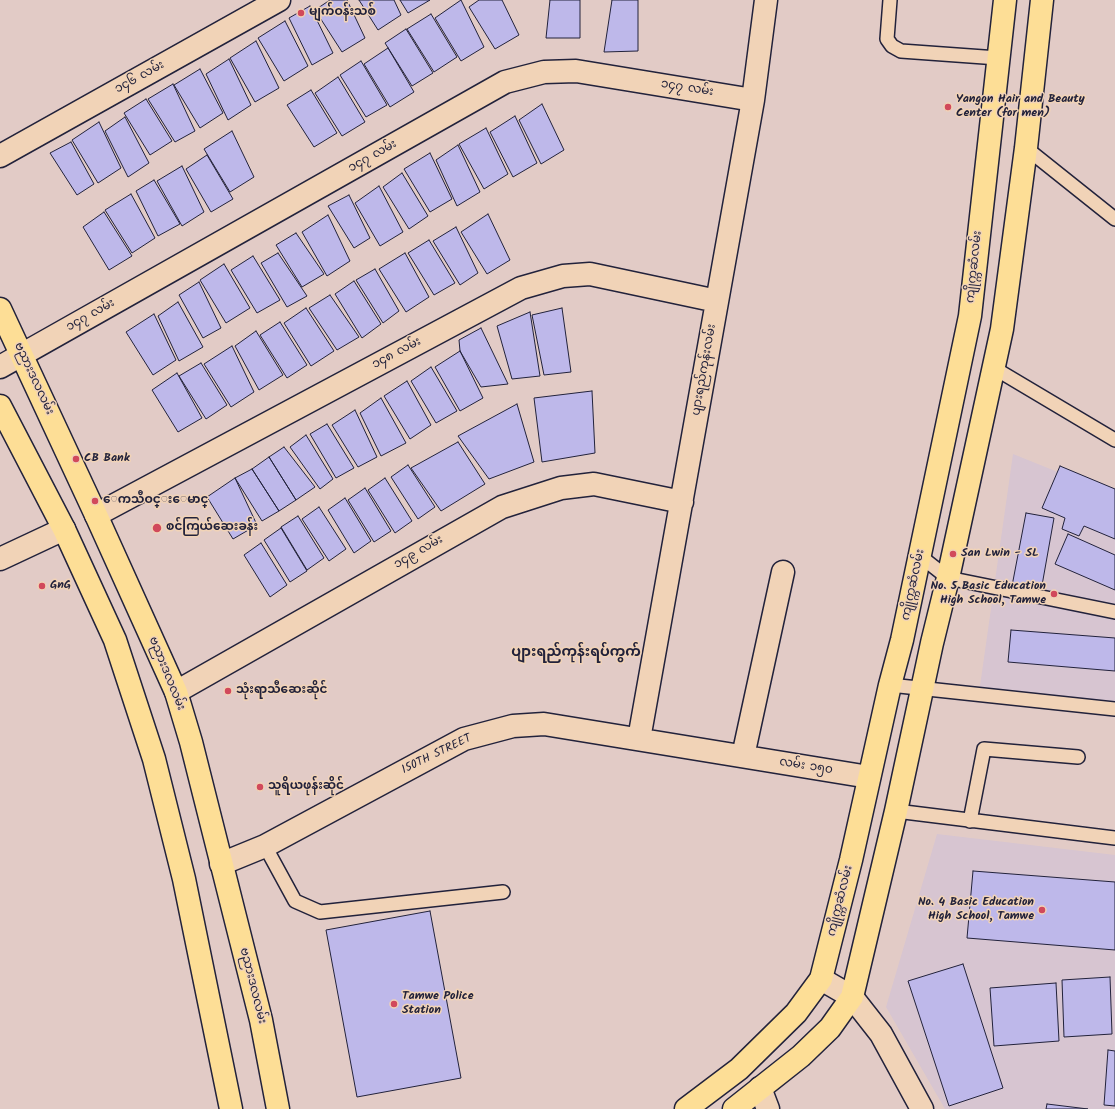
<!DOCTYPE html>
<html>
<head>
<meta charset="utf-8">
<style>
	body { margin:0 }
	canvas { display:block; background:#e2cbc6 }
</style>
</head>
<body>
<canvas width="1115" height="1109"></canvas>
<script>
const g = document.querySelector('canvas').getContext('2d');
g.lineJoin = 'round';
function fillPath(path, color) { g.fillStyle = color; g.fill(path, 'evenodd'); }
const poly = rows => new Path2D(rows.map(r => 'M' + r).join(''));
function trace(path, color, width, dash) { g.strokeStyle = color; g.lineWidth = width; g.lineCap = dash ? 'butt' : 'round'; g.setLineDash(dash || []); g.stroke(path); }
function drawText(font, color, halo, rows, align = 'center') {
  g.font = font + ' Kalam,"Noto Sans Myanmar",sans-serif'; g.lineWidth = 3; g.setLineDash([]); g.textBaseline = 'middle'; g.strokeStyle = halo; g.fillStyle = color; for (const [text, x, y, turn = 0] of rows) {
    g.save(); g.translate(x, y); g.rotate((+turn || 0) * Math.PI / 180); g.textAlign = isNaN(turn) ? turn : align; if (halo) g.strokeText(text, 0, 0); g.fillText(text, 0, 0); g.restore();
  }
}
const built = poly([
	[1013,454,1115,495,1115,704,979,693],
	[937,834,1115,855,1115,1109,945,1109,886,1007]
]);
const building = poly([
	[330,0,347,0,365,38,342,52,315,10,330,0],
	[359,0,394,0,401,15,378,30,359,0],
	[400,0,430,0,408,13,400,0],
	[461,0,484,47,461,61,435,18,461,0],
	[479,0,502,0,519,35,495,49,469,7,479,0],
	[550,0,580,0,580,38,546,38,550,0],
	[612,0,638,0,638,51,604,52,612,0],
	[310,6,333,53,312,65,289,18,310,6],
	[431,14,457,57,434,72,407,29,431,14],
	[285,21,308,66,284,81,258,38,285,21],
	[406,29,433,73,412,86,385,43,406,29],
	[256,41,279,88,255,102,230,58,256,41],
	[388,48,414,92,390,107,364,64,388,48],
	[229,59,251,105,228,120,206,74,229,59],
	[361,61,387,105,366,117,340,75,361,61],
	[200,69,223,113,200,128,174,85,200,69],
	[338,77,365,122,342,136,315,93,338,77],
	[173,84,195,131,175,142,148,99,173,84],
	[311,90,337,133,314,147,287,105,311,90],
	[146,99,172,141,150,155,124,113,146,99],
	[542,104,564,150,541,164,519,120,542,104],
	[515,116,537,163,513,177,490,132,515,116],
	[125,117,149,163,128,177,105,131,125,117],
	[99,122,121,168,98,183,72,140,99,122],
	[486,128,508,174,484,189,459,144,486,128],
	[232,131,254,177,230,192,204,149,232,131],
	[71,142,94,184,77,195,50,153,71,142],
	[458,145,480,192,457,206,436,160,458,145],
	[430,153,452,199,430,212,404,169,430,153],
	[207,155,233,199,211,212,186,169,207,155],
	[182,166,204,212,182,226,157,181,182,166],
	[402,173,428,216,409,229,383,187,402,173],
	[154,180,180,224,158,236,136,191,154,180],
	[379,186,403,232,380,246,355,203,379,186],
	[131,194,155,238,132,253,105,210,131,194],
	[349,195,370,238,354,248,328,206,349,195],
	[104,212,132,256,109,270,83,227,104,212],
	[488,214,510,260,487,274,461,232,488,214],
	[328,215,350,261,327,276,302,232,328,215],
	[456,227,478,273,460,285,433,241,456,227],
	[296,233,324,274,302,287,276,245,296,233],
	[429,240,455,283,434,295,408,253,429,240],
	[278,253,307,296,287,307,261,263,278,253],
	[405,253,429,297,406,312,379,269,405,253],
	[253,256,280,300,257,313,231,270,253,256],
	[224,264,250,308,226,323,200,280,224,264],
	[375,269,399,311,383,323,356,280,375,269],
	[354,281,381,324,362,338,335,294,354,281],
	[199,282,221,328,203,338,179,295,199,282],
	[330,295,359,337,337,350,309,308,330,295],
	[178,302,203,347,179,361,158,316,178,302],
	[306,308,334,351,311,366,284,323,306,308],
	[562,308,571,372,544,375,532,315,562,308],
	[530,312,540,376,512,379,497,326,530,312],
	[154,314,176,360,153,375,126,332,154,314],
	[280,322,307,365,287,378,260,335,280,322],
	[481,328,508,384,481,387,460,351,459,340,481,328],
	[256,331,283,375,259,390,235,346,256,331],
	[232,346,254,392,231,407,204,364,232,346],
	[460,351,483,398,460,411,435,367,460,351],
	[201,363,227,405,206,419,179,376,201,363],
	[431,367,457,411,436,423,411,381,431,367],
	[177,373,202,418,178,432,152,390,177,373],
	[407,381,431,425,410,439,384,396,407,381],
	[592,391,595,453,542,462,534,398,592,391],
	[381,398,406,443,381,456,360,413,381,398],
	[517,404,534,462,489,479,458,436,517,404],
	[355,410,377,457,358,467,332,425,355,410],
	[327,424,354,468,336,478,310,434,327,424],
	[306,435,333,479,320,489,290,447,306,435],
	[458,442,485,484,441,511,411,468,458,442],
	[284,447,315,487,296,500,269,457,284,447],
	[269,457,296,500,279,511,252,469,269,457],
	[408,465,435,507,418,519,391,477,408,465],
	[1060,466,1115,489,1115,539,1084,526,1079,536,1062,529,1065,518,1042,508,1060,466],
	[252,469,279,511,262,521,235,478,252,469],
	[235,478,257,525,233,539,207,497,235,478],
	[385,478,412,521,395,533,368,490,385,478],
	[365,488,391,531,374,542,348,500,365,488],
	[345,498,371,541,354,553,328,510,345,498],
	[319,507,346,549,329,561,302,519,319,507],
	[1026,513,1054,518,1041,591,1012,586,1026,513],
	[298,516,324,558,307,570,281,527,298,516],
	[281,528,307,571,290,582,264,540,281,528],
	[1068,534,1115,555,1115,590,1055,564,1068,534],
	[261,543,287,585,270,597,244,555,261,543],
	[1011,630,1115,638,1115,671,1008,662,1011,630],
	[973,871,1115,882,1115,950,967,938,973,871],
	[430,911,461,1078,357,1097,326,930,430,911],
	[963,964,1003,1088,949,1106,908,981,963,964],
	[1110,977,1112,1034,1064,1037,1062,980,1110,977],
	[1056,983,1059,1041,994,1046,990,988,1056,983],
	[1108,1050,1115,1051,1115,1106,1104,1105,1108,1050],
	[1047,1104,1088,1109,1046,1109,1047,1104]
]);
const service = poly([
	[890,0,887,39,892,46,901,51,998,58],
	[1026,148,1115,219],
	[994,368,1115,440],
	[920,556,948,578,1115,612],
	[890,685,1115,709],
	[896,811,1115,838],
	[970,821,984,749,1078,757],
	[265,846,295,901,320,912,503,892]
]);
const minor = poly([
	[0,156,279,0],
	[0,367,505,82,544,72,576,71,753,100],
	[96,515,521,288,563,276,590,274,717,301],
	[0,559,64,529],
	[176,692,502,507,561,488,594,484,682,502],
	[639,739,753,100,766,0],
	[743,756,783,572],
	[221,864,265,846,464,739,513,726,544,724,869,777],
	[821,979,852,997,881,1034,922,1109],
	[760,1088,768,1109]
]);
const primary = poly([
	[0,309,96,515,176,692,191,742,261,1020,278,1109],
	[0,406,64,529,115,640,154,759,184,879,231,1109],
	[686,1109,739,1069,796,1013,821,979,851,860,890,685,902,640,970,316,1005,0],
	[734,1109,801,1056,830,1028,852,997,896,811,932,643,948,578,1002,329,1026,148,1042,0]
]);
const markers = [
	[301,13,4,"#d1495b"],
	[948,107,4,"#d1495b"],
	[76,459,4,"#d1495b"],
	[95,501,4,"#d1495b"],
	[157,528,5,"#d1495b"],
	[953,554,4,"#d1495b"],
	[42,586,4,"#d1495b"],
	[1054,594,4,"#d1495b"],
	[228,691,4,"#d1495b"],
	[260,787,4,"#d1495b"],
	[1042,910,4,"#d1495b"],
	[394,1004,4,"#d1495b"]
];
const poiNames = [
	["မျက်ဝန်းသစ်",309,13],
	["Yangon Hair and Beauty",956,100],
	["Center (for men)",956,114],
	["CB Bank",84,459],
	["ေကသီဝင္းေမာင္",103,501],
	["စင်ကြယ်ဆေးခန်း",166,528],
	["San Lwin - SL",961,554],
	["GnG",50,586],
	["No. 5 Basic Education",1046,587,"right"],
	["High School, Tamwe",1046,601,"right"],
	["သုံးရာသီဆေးဆိုင်",236,691],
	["သူရိယဖုန်းဆိုင်",268,787],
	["No. 4 Basic Education",1034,903,"right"],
	["High School, Tamwe",1034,917,"right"],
	["Tamwe Police",402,997],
	["Station",402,1011]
];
const streetNames = [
	["၁၄၆ လမ်း",140,78,-29],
	["၁၄၇ လမ်း",687,89,9],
	["၁၄၇ လမ်း",373,157,-29],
	["ကျိုက္ကဆံလမ်း",975,267,-84],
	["၁၄၇ လမ်း",91,316,-29],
	["၁၄၈ လမ်း",397,354,-28],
	["ပျားရည်ကုန်းလမ်း",705,370,-80],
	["ဗညားဒလလမ်း",33,379,65],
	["၁၄၉ လမ်း",419,553,-30],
	["ကျိုက္ကဆံလမ်း",914,585,-78],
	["ဗညားဒလလမ်း",166,674,68],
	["150TH STREET",437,755,-26],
	["လမ်း ၁၅၀",806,767,9],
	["ကျိုက္ကဆံလမ်း",841,901,-76],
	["ဗညားဒလလမ်း",252,986,76]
];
const quarterNames = [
	["ပျားရည်ကုန်းရပ်ကွက်",576,654]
];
fillPath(built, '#d7c5d1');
fillPath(building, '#beb8ea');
trace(building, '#22223b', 1);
trace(service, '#22223b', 16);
trace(minor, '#22223b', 25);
trace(primary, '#22223b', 25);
trace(service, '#f1d3b7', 13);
trace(minor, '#f1d3b7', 22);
trace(primary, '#fdde96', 22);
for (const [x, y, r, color] of markers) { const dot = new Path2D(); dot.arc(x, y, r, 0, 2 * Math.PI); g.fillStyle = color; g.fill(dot); trace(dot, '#f1d3b7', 1.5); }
drawText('bold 12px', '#22223b', '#f1d3b7', poiNames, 'left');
drawText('12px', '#22223b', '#f1d3b7', streetNames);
drawText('bold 14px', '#22223b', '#f1d3b7', quarterNames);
</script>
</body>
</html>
